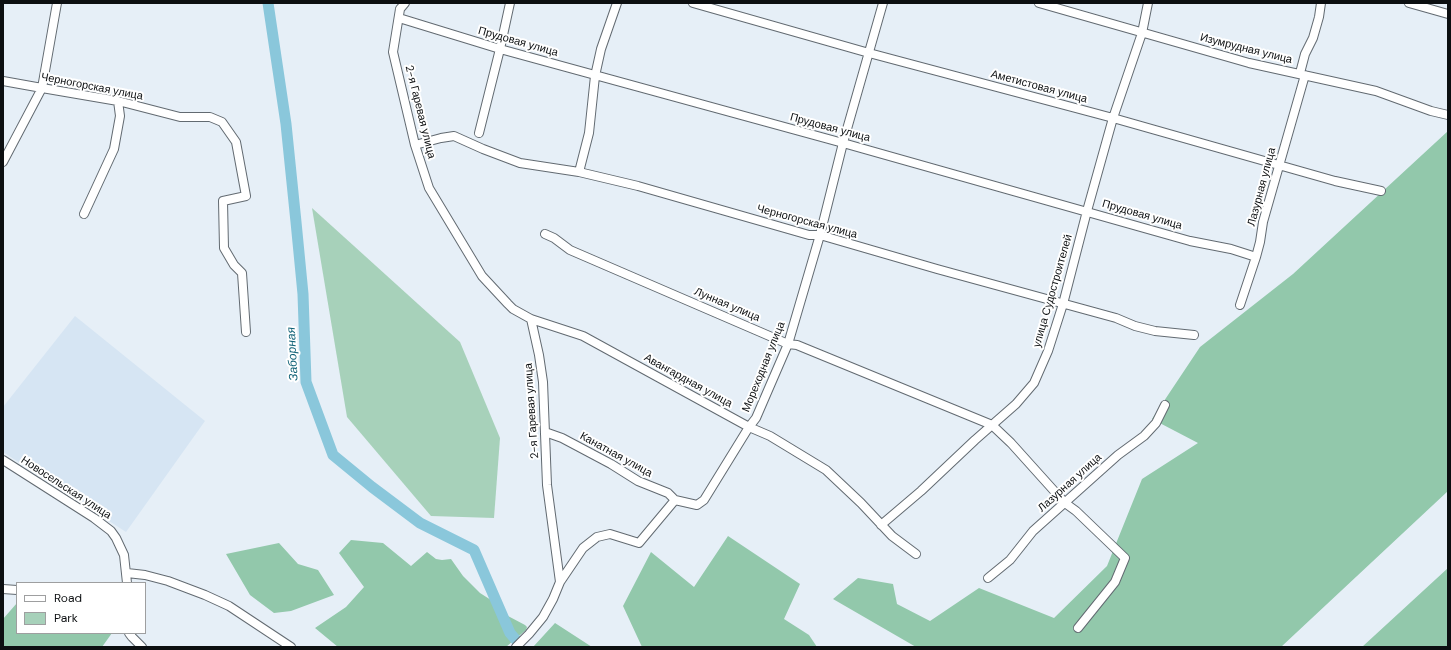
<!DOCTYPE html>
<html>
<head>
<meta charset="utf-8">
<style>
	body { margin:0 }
	#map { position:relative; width:1451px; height:650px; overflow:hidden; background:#e6eff7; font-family:"DM Sans",sans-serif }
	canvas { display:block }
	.frame { position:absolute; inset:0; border:4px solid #0c0f11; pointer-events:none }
	.legend { position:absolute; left:16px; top:582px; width:130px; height:52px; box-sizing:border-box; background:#fff; border:1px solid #9e9fa0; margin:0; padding:5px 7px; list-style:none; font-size:12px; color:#0c0f11 }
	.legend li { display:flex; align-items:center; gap:8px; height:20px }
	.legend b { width:20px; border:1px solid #9e9fa0 }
</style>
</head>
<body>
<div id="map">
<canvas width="1451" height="650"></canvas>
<div class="frame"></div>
<ul class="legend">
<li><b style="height:5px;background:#fff"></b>Road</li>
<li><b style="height:11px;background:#a7d1ba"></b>Park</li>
</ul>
</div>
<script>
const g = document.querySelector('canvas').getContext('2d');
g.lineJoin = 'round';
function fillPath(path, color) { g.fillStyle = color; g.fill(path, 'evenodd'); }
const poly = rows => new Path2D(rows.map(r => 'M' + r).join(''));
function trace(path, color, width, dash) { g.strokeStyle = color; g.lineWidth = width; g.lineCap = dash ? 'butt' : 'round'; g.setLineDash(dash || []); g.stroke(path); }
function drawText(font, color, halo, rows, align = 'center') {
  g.font = font + ' "DM Sans",sans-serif'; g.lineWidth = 4; g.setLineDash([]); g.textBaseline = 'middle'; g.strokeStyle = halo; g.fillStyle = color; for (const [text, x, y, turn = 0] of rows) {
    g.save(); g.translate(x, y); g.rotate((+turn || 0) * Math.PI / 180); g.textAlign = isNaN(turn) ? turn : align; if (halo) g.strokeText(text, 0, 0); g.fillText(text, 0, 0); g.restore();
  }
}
const built = poly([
	[75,316,205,421,126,532,3,452,3,407]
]);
const green = poly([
	[312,208,460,342,500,438,494,518,431,516,347,417]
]);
const forest = poly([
	[1448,131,1448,491,1281,647,916,647,833,599,858,578,893,584,897,604,930,621,979,588,1054,618,1107,566,1142,479,1198,443,1152,419,1200,347,1293,274],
	[728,536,800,584,784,619,809,635,817,647,642,647,623,606,651,552,694,587],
	[351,540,383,543,411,566,427,552,436,559,442,560,451,559,463,576,480,593,502,607,508,616,525,625,527,627,526,630,506,647,338,647,315,628,346,607,364,587,339,553],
	[279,543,298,564,318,570,334,595,291,611,274,613,250,595,226,554],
	[1448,568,1448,647,1362,647],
	[17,603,17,633,112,633,102,647,3,647,3,619],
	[555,623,592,647,533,647]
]);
const river = poly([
	[268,3,286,124,296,222,303,294,306,382,333,455,372,487,420,523,474,550,510,633,516,640]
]);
const minor = poly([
	[693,3,869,53,1113,118,1335,181,1381,191],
	[1039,3,1249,63,1376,91,1431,111,1448,115],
	[1409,3,1448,14],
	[400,9,393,52,415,145,429,188,482,276,508,304,513,309,531,319,583,336,749,427,770,436,826,470,861,503,892,536,916,554],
	[400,9,405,3],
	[399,18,500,49,843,143,1190,241,1231,249,1256,257],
	[1300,73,1305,54,1313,38,1319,17,1321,3],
	[3,81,42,88,118,101,180,117,210,117,222,122,236,142,246,196,223,201,224,248,234,265,242,273,246,332],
	[479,133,500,49,510,3],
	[415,145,441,138,454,136,483,149,520,163,579,172,638,186,809,235,820,235,937,269,1116,318,1135,326,1155,331,1194,335],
	[3,162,42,88,57,3],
	[579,172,589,133,595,76,601,49,617,3],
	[84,214,114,149,120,116,118,101],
	[545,234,554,238,570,250,788,344,797,345,992,425,1011,443,1065,503,1076,511,1125,558,1115,582,1078,628],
	[1240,305,1256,257,1260,242,1263,222,1305,75],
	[545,432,562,438,611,464,638,481,668,493,675,500],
	[3,460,94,518,111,531,116,538,124,555,127,583],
	[675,500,697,505,704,500,749,427,756,418,788,344,820,235,843,143,883,3],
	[881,525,921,491,975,440,1016,404,1034,383,1048,351,1063,304,1087,211,1113,118,1142,33,1148,3],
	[127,573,145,575,168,581,205,595,229,606,291,647],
	[988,578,1010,560,1033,531,1118,455,1144,436,1156,423,1165,405],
	[560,582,583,548,597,537,610,534,639,543,675,500],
	[3,589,17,590],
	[129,633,132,637,142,647],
	[516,647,529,634,543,617,553,599,560,582,547,485,543,382,539,355,531,319]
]);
const streetNames = [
	["Прудовая улица",518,42,16],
	["Изумрудная улица",1246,49,14],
	["Черногорская улица",92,87,11],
	["Аметистовая улица",1039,87,15],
	["2-я Гаревая улица",420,112,76],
	["Прудовая улица",830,128,15],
	["Лазурная улица",1262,187,-75],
	["Прудовая улица",1142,215,16],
	["Черногорская улица",807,222,15],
	["улица Судостроителей",1053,291,-74],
	["Лунная улица",727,305,23],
	["Мореходная улица",764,367,-68],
	["Авангардная улица",688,381,29],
	["2-я Гаревая улица",532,411,-94],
	["Канатная улица",616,455,29],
	["Лазурная улица",1070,483,-42],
	["Новосельская улица",66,488,33]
];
const waterNames = [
	["Заборная",293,354,-93]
];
fillPath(built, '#d6e5f3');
fillPath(green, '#a7d1ba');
fillPath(forest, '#92c8ab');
trace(river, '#8ac7db', 11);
trace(minor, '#626a71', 10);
trace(minor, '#fff', 8);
drawText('11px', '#0c0f11', '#fff', streetNames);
drawText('italic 12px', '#116277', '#fff', waterNames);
</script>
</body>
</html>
